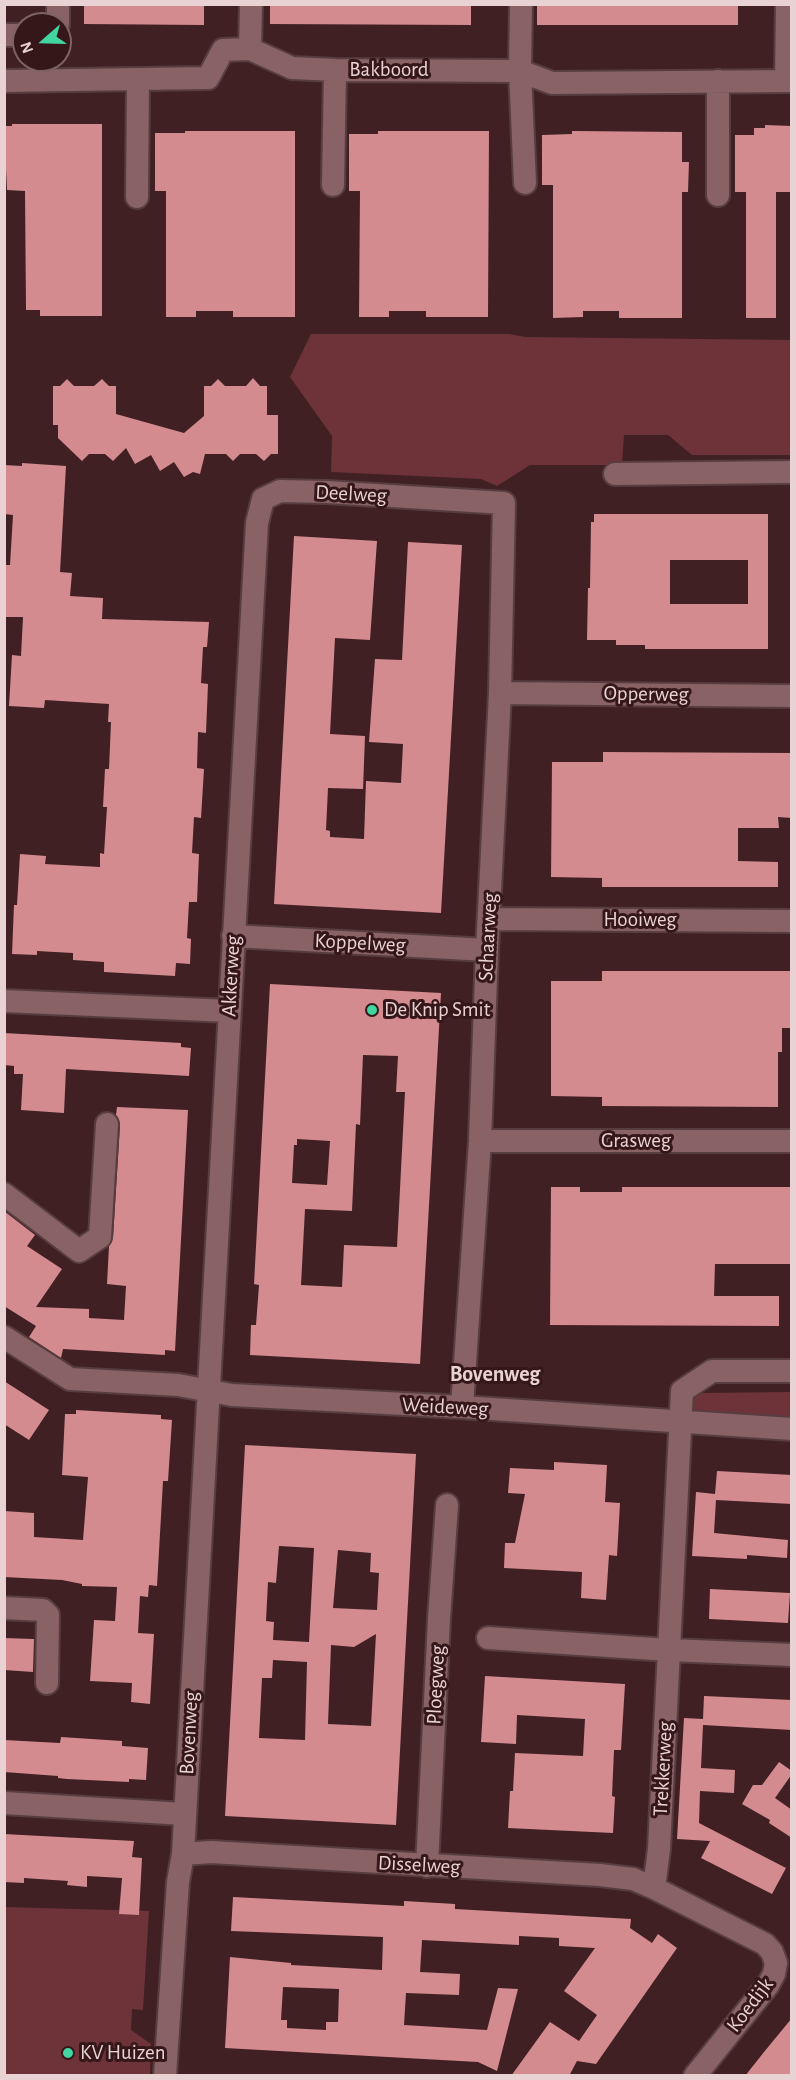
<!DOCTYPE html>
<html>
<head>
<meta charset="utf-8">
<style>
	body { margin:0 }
	#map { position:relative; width:796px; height:2080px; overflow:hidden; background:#402023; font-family:"Alegreya Sans",sans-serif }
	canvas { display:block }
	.frame { position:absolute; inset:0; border:6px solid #e8d2d3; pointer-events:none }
	.north { position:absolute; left:12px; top:12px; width:60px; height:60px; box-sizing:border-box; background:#35171a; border:2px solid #7d6264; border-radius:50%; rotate:250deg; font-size:16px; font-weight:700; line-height:24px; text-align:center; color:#e8d2d3 }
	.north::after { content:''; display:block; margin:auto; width:21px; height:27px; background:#42d4a1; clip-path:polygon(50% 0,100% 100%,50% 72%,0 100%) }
</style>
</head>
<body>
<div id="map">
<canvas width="796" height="2080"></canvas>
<div class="frame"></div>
<div class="north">N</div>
</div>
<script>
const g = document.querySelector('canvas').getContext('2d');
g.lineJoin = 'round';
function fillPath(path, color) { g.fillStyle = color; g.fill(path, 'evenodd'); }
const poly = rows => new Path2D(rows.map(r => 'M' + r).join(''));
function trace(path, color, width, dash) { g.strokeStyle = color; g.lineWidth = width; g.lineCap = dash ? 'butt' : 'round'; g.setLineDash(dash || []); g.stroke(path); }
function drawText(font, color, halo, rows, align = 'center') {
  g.font = font + ' "Alegreya Sans",sans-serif'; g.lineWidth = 6; g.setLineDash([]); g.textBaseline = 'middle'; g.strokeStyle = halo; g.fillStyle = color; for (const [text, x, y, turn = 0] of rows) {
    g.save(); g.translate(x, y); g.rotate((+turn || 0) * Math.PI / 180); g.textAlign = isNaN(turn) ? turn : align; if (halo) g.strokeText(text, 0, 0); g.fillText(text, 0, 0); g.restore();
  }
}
const green = poly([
	[311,334,509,334,525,337,791,340,791,455,692,455,668,435,624,435,622,465,530,465,497,486,481,479,331,472,332,436,290,377],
	[791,1392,791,1425,694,1412,693,1399,701,1393],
	[4,1907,149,1911,143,2010,132,2009,131,2030,151,2044,150,2075,5,2075]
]);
const building = poly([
	[84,4,204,4,204,25,84,24],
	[270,4,471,4,471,25,270,24],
	[537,4,738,4,738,25,537,25],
	[12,124,102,124,102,316,40,316,40,310,26,310,25,191,7,190,4,126,12,126],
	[765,125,792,126,792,192,776,192,776,318,746,318,746,192,735,192,735,135,754,135,754,128,765,128],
	[185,131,295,131,295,317,233,317,233,311,196,311,196,317,166,317,166,191,155,191,155,133,185,133],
	[378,131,489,131,488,317,426,317,426,311,389,311,389,317,359,317,360,191,349,191,349,134,378,134],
	[572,131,682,132,682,162,689,162,688,192,682,192,682,318,619,318,619,311,583,311,583,317,553,318,553,185,542,185,542,135,572,134],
	[253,378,260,386,267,386,267,415,278,415,278,454,271,454,264,461,256,454,240,454,233,461,226,454,205,454,200,474,193,472,184,477,174,462,160,471,151,455,135,464,126,448,113,461,105,454,89,454,82,461,58,438,58,425,53,425,53,386,60,386,67,379,74,386,94,386,102,379,109,386,116,386,116,414,184,433,204,416,204,386,211,386,218,379,225,386,246,386],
	[22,463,66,466,60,572,72,573,70,596,103,598,102,619,209,622,207,647,203,647,201,683,208,684,206,733,198,732,197,768,204,769,201,818,194,817,192,853,199,854,197,902,189,902,187,938,191,939,190,964,176,963,175,976,104,972,104,962,73,960,73,953,37,951,37,955,12,954,14,905,17,905,20,854,46,856,45,864,100,867,100,853,104,854,107,807,103,807,105,769,109,769,111,722,108,722,109,704,45,700,44,708,9,706,12,655,21,656,23,617,4,617,4,565,10,565,13,515,4,514,4,465,22,466],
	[594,514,768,514,768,649,645,649,645,645,616,645,616,640,587,640,588,588,590,588,591,522,594,522],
	[670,560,748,560,748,604,670,604],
	[294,536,377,541,370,640,335,638,330,734,365,736,363,789,328,788,326,830,330,831,330,837,364,839,366,781,401,783,403,744,369,742,375,659,402,660,408,542,462,545,441,913,274,904],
	[603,752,792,753,792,818,778,817,779,828,738,828,738,861,778,862,778,887,602,887,602,878,551,877,552,762,603,762],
	[602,971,792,971,792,1028,782,1028,782,1052,778,1052,778,1107,602,1106,602,1097,551,1096,551,981,602,981],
	[270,984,441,993,420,1364,250,1355,251,1325,256,1325,259,1285,254,1284],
	[363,1055,398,1056,396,1092,405,1092,397,1247,344,1245,342,1287,301,1285,305,1209,352,1211,356,1124,360,1125],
	[297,1139,330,1141,327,1185,292,1183,294,1145,297,1145],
	[4,1033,181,1043,181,1047,191,1048,189,1076,66,1069,64,1113,21,1110,23,1074,14,1074,14,1066,4,1065],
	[117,1107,188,1110,175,1351,165,1350,165,1355,63,1349,61,1358,29,1337,36,1326,4,1306,4,1211,35,1235,27,1246,62,1269,36,1307,89,1309,89,1318,124,1320,126,1286,107,1284,109,1246,113,1238,120,1125,116,1115],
	[551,1187,580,1187,580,1192,622,1192,622,1187,792,1187,792,1264,715,1264,714,1296,779,1296,779,1326,550,1325],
	[4,1381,49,1410,29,1440,4,1424],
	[76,1410,161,1415,161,1419,172,1420,168,1481,163,1481,157,1586,149,1585,148,1597,140,1596,138,1633,154,1634,150,1704,131,1702,132,1683,90,1681,94,1620,115,1621,117,1587,82,1586,82,1584,62,1580,4,1577,4,1511,34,1513,34,1537,83,1540,88,1477,62,1475,65,1414,76,1414],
	[245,1445,416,1454,396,1825,225,1816],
	[279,1546,314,1548,309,1642,273,1640,274,1622,266,1621,268,1582,276,1583],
	[338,1550,371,1553,370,1572,379,1573,377,1610,333,1608],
	[376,1634,371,1726,328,1724,331,1645,354,1647],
	[273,1660,307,1662,305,1740,259,1738,262,1678,272,1678],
	[554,1462,607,1465,605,1502,620,1503,617,1556,609,1555,606,1600,581,1598,582,1572,504,1568,505,1543,515,1543,525,1494,508,1493,510,1468,554,1470],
	[717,1471,792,1475,792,1504,716,1500,714,1533,788,1540,787,1558,747,1555,747,1559,692,1556,696,1492,715,1494],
	[710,1589,790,1593,788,1623,709,1619],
	[4,1638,34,1639,33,1672,4,1670],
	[485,1676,625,1684,621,1750,614,1750,612,1796,615,1797,613,1833,508,1828,510,1791,513,1791,515,1753,583,1756,585,1719,517,1715,516,1744,481,1742],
	[704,1696,792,1700,792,1730,703,1725,701,1768,735,1770,734,1793,700,1791,699,1823,786,1868,772,1894,701,1858,710,1841,677,1839,684,1718,703,1719],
	[61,1737,122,1741,122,1746,148,1748,146,1780,129,1779,129,1782,67,1779,58,1778,58,1776,4,1772,4,1740,60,1743],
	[779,1762,792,1771,792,1774,775,1798,792,1810,792,1838,769,1823,770,1820,742,1804,753,1785,762,1785],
	[4,1834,134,1841,132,1857,142,1858,139,1915,119,1914,122,1878,87,1876,87,1887,67,1885,68,1881,24,1878,24,1883,4,1882],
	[233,1897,404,1906,404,1901,455,1904,455,1909,631,1919,630,1928,652,1943,658,1934,677,1948,596,2064,577,2061,569,2076,511,2076,550,2022,579,2041,597,2015,564,1991,595,1948,559,1946,559,1938,519,1936,519,1945,422,1940,420,1972,460,1974,459,1995,406,1993,404,2025,487,2030,498,1988,518,1989,497,2071,478,2062,225,2048,230,1957,291,1963,291,1965,382,1970,383,1937,231,1931],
	[283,1987,339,1989,338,2022,326,2022,326,2030,287,2028,287,2020,281,2020],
	[792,2018,792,2076,745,2076,764,2052]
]);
const street = poly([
	[58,4,58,24],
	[521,4,520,71,525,183],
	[4,35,24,35],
	[250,49,251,4],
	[4,81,208,78,223,50,250,49,292,68,335,70,520,71,552,83,792,81],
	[786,81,787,4],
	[333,185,335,70],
	[718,195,718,81],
	[137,197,138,79],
	[615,474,792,472],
	[500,693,792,696],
	[489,919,792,921],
	[233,936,487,950],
	[4,1001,229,1011],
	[480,1141,792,1141],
	[4,1194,79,1251,100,1237,107,1124],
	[4,1337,70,1379,178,1385,232,1395,462,1407,792,1429],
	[4,1608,43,1610,48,1615,47,1683],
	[488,1638,669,1650,792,1655],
	[4,1803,184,1814],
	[183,1854,211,1852,600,1875,633,1879,654,1888,765,1944,772,1952,776,1963,774,1974,768,1985,695,2076],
	[427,1866,439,1619,447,1505],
	[654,1888,659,1849,682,1391,712,1371,792,1371],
	[165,2076,178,1882,183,1854,257,523,263,499,280,491,327,492,504,503,500,693,487,950,480,1141,462,1407]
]);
const markers = [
	[372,1010,6,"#42d4a1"],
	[68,2053,6,"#42d4a1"]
];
const streetNames = [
	["Bakboord",389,70],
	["Deelweg",351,494,3],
	["Opperweg",646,694,1],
	["Hooiweg",640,920],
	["Schaarweg",488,937,-87],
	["Koppelweg",360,943,3],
	["Akkerweg",231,976,-87],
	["Grasweg",636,1141],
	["Weideweg",445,1407,3],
	["Ploegweg",436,1685,-87],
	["Bovenweg",189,1733,-87],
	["Trekkerweg",663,1769,-87],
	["Disselweg",419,1865,3],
	["Koedijk",750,2005,-53]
];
const poiNames = [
	["De Knip Smit",384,1010],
	["KV Huizen",80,2053]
];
const neighbourhoodNames = [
	["Bovenweg",495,1374]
];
fillPath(green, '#6d3339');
fillPath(building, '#d38b90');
trace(street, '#583d40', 26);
trace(street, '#886264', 22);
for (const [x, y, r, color] of markers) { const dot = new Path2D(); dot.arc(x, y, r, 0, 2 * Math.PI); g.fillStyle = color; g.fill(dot); trace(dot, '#35171a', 2); }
drawText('21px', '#e8d2d3', '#35171a', streetNames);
drawText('21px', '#e8d2d3', '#35171a', poiNames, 'left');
drawText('bold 22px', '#e8d2d3', '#35171a', neighbourhoodNames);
</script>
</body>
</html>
